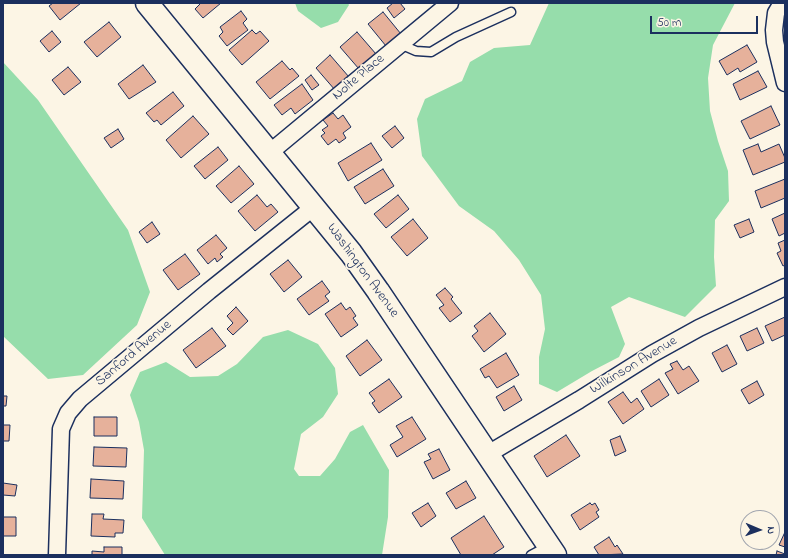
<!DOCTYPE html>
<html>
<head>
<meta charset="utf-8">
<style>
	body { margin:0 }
	#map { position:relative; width:788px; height:558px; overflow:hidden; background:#fcf5e5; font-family:"Indie Flower",sans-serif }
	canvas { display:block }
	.frame { position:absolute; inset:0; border:4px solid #1b2f5e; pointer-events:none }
	.north { position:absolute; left:740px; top:510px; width:40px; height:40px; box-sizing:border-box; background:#fcf5e5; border:1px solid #a2a6af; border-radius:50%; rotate:92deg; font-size:11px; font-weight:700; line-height:16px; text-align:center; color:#1b2f5e }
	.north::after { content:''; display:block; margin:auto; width:14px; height:18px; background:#1b2f5e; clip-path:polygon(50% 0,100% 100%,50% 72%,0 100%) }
	.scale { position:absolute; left:650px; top:16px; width:108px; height:18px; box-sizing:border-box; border:2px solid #1b2f5e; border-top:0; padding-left:5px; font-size:12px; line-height:14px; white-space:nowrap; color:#1b2f5e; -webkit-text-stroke:3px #fcf5e5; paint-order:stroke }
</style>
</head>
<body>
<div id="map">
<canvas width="788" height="558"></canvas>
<div class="frame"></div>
<div class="north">N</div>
<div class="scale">50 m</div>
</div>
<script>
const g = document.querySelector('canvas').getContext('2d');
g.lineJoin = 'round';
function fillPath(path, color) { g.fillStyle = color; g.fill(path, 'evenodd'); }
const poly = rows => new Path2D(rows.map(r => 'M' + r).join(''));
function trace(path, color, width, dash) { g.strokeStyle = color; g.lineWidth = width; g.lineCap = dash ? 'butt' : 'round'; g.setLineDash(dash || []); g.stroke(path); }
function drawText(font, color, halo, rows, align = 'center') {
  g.font = font + ' "Indie Flower",sans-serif'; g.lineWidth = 3.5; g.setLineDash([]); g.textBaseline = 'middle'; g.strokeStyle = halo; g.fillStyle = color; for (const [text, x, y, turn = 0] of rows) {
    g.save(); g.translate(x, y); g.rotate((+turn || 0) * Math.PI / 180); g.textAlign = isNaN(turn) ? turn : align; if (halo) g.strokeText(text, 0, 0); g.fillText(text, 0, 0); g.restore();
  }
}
const green = poly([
	[295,3,348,3,349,5,338,22,321,28,298,11],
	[549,3,735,3,713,45,708,78,710,111,718,141,728,171,729,201,715,220,714,257,716,286,685,317,629,297,611,307,625,344,619,357,592,371,557,392,539,384,539,357,545,329,541,295,519,260,494,231,459,206,422,156,417,119,425,99,462,81,470,62,494,48,530,45],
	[3,62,38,100,128,230,150,292,137,325,83,375,48,379,3,336],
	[288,330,318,344,335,368,338,394,323,417,301,434,294,469,299,476,320,476,335,459,350,432,363,425,389,470,388,517,382,555,165,555,142,518,144,450,139,422,130,395,140,372,166,362,190,377,218,376,237,364,263,337]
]);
const building = poly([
	[53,3,81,3,60,20,49,6,53,3],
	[201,3,221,3,203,18,195,9,201,3],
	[393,3,400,3,405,9,394,18,387,8,393,3],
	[241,11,247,19,243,23,248,30,227,46,219,36,223,32,220,27,241,11],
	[383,12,401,34,386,46,368,24,383,12],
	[109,22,121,37,97,57,84,42,109,22],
	[252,30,256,34,260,31,269,41,242,65,229,50,252,30],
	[52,31,61,42,49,52,40,41,52,31],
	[357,32,376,54,359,69,340,47,357,32],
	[747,45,757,62,740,72,738,68,727,75,719,61,747,45],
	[330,55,349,77,335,90,316,68,330,55],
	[282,61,290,70,292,68,299,76,270,99,256,82,282,61],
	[143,65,156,82,129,99,118,84,143,65],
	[68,67,81,82,64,95,52,80,68,67],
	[758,71,767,87,740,100,733,84,758,71],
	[311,75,319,85,312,90,305,80,311,75],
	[302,84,313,100,295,114,291,108,282,115,274,105,302,84],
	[173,92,184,106,161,125,157,120,154,122,146,113,173,92],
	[771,106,780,125,750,139,741,121,771,106],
	[333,113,338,119,343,115,351,127,343,133,346,138,339,143,336,139,328,145,321,136,325,133,322,130,328,126,323,120,333,113],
	[193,116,209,134,181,158,166,140,193,116],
	[395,126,404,138,392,148,382,136,395,126],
	[118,129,124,139,111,148,104,138,118,129],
	[371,143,382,160,348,181,338,163,371,143],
	[758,144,761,152,779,144,785,158,785,162,753,175,743,150,758,144],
	[218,147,228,160,205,179,194,166,218,147],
	[239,166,254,184,231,203,216,186,239,166],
	[383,169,394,186,365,204,354,187,383,169],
	[785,179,785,198,761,208,755,191,785,179],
	[257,195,267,207,271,204,278,212,255,231,238,211,257,195],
	[398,195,409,209,386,228,374,214,398,195],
	[785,213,785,233,779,236,772,219,785,213],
	[413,219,428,238,407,256,391,237,413,219],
	[749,219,754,232,740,238,734,225,749,219],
	[152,222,160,234,147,243,139,232,152,222],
	[216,235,227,248,220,254,223,257,217,262,215,258,208,264,197,250,216,235],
	[785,240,785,265,783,266,777,253,781,251,778,243,785,240],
	[185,254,200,274,178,290,163,270,185,254],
	[288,260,302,277,284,292,270,274,288,260],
	[322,281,330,292,325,296,329,301,309,315,297,299,322,281],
	[445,288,453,297,451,299,462,313,450,322,439,308,444,305,436,295,445,288],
	[341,303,346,310,350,307,356,316,353,318,358,325,341,337,325,314,341,303],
	[236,307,248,321,233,335,227,329,233,323,227,316,236,307],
	[490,313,506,334,484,352,472,336,478,331,474,326,490,313],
	[785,317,785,335,772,341,765,326,785,317],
	[212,328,226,346,196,368,183,350,212,328],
	[757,328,764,343,747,351,740,336,757,328],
	[367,340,382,360,360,376,346,356,367,340],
	[727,345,737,364,722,372,712,353,727,345],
	[506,353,519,375,497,388,489,376,485,378,480,369,506,353],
	[677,361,683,370,689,366,699,381,678,394,665,373,673,369,670,364,677,361],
	[389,379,402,397,379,413,372,403,375,401,369,393,389,379],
	[659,379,669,395,651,407,641,391,659,379],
	[757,381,764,395,749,404,741,390,757,381],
	[514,386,522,400,504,411,496,397,514,386],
	[623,392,631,403,637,398,644,409,623,424,608,402,623,392],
	[3,396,7,396,6,406,3,406,3,396],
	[94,417,117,417,117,436,94,436,94,417],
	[412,417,426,439,397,457,390,445,403,437,396,426,412,417],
	[3,425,10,425,9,441,3,441,3,425],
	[566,435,580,456,547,477,534,456,566,435],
	[620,436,626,451,615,456,610,440,620,436],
	[94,447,127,448,126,467,93,466,94,447],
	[439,449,450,470,433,479,424,462,431,459,428,454,439,449],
	[91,479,124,481,123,499,90,498,91,479],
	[466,481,476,498,456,509,446,493,466,481],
	[3,483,17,485,15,496,3,495,3,483],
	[428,503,436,516,421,527,412,513,428,503],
	[590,503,592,505,595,503,599,510,596,512,599,517,580,530,571,515,590,503],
	[92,514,104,514,103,519,124,520,123,533,115,533,115,537,91,536,92,514],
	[484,516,504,547,492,555,461,555,451,538,484,516],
	[3,517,16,517,16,536,3,536,3,517],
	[785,532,785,547,779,545,785,532],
	[609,537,615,547,617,545,623,554,599,555,594,547,609,537],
	[104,547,122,547,122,555,92,555,92,551,104,552,104,547],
	[777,551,785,554,785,555,776,555,777,551]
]);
const service = poly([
	[400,44,416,51,431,52,456,37,511,12],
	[531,555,548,546]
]);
const minor = poly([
	[782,3,776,13,774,30,775,42,785,83],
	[268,154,450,3],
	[488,454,579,400,652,354,699,328,785,287],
	[57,555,61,429,68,413,80,399,209,291,314,207]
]);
const secondary = poly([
	[147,3,351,253,378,291,555,555]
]);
const streetNames = [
	["Nolte Place",359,78,-40],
	["Washington Avenue",362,271,54],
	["Sanford Avenue",134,354,-40],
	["Wilkinson Avenue",634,366,-31]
];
fillPath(green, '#96ddab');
fillPath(building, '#e6b19b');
trace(building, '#1b2f5e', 1);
trace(service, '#1b2f5e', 11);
trace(minor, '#1b2f5e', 19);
trace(secondary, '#1b2f5e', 25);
trace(service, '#fcf5e5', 8);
trace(minor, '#fcf5e5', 16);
trace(secondary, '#fcf5e5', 22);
drawText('14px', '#1b2f5e', '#fcf5e5', streetNames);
</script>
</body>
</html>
